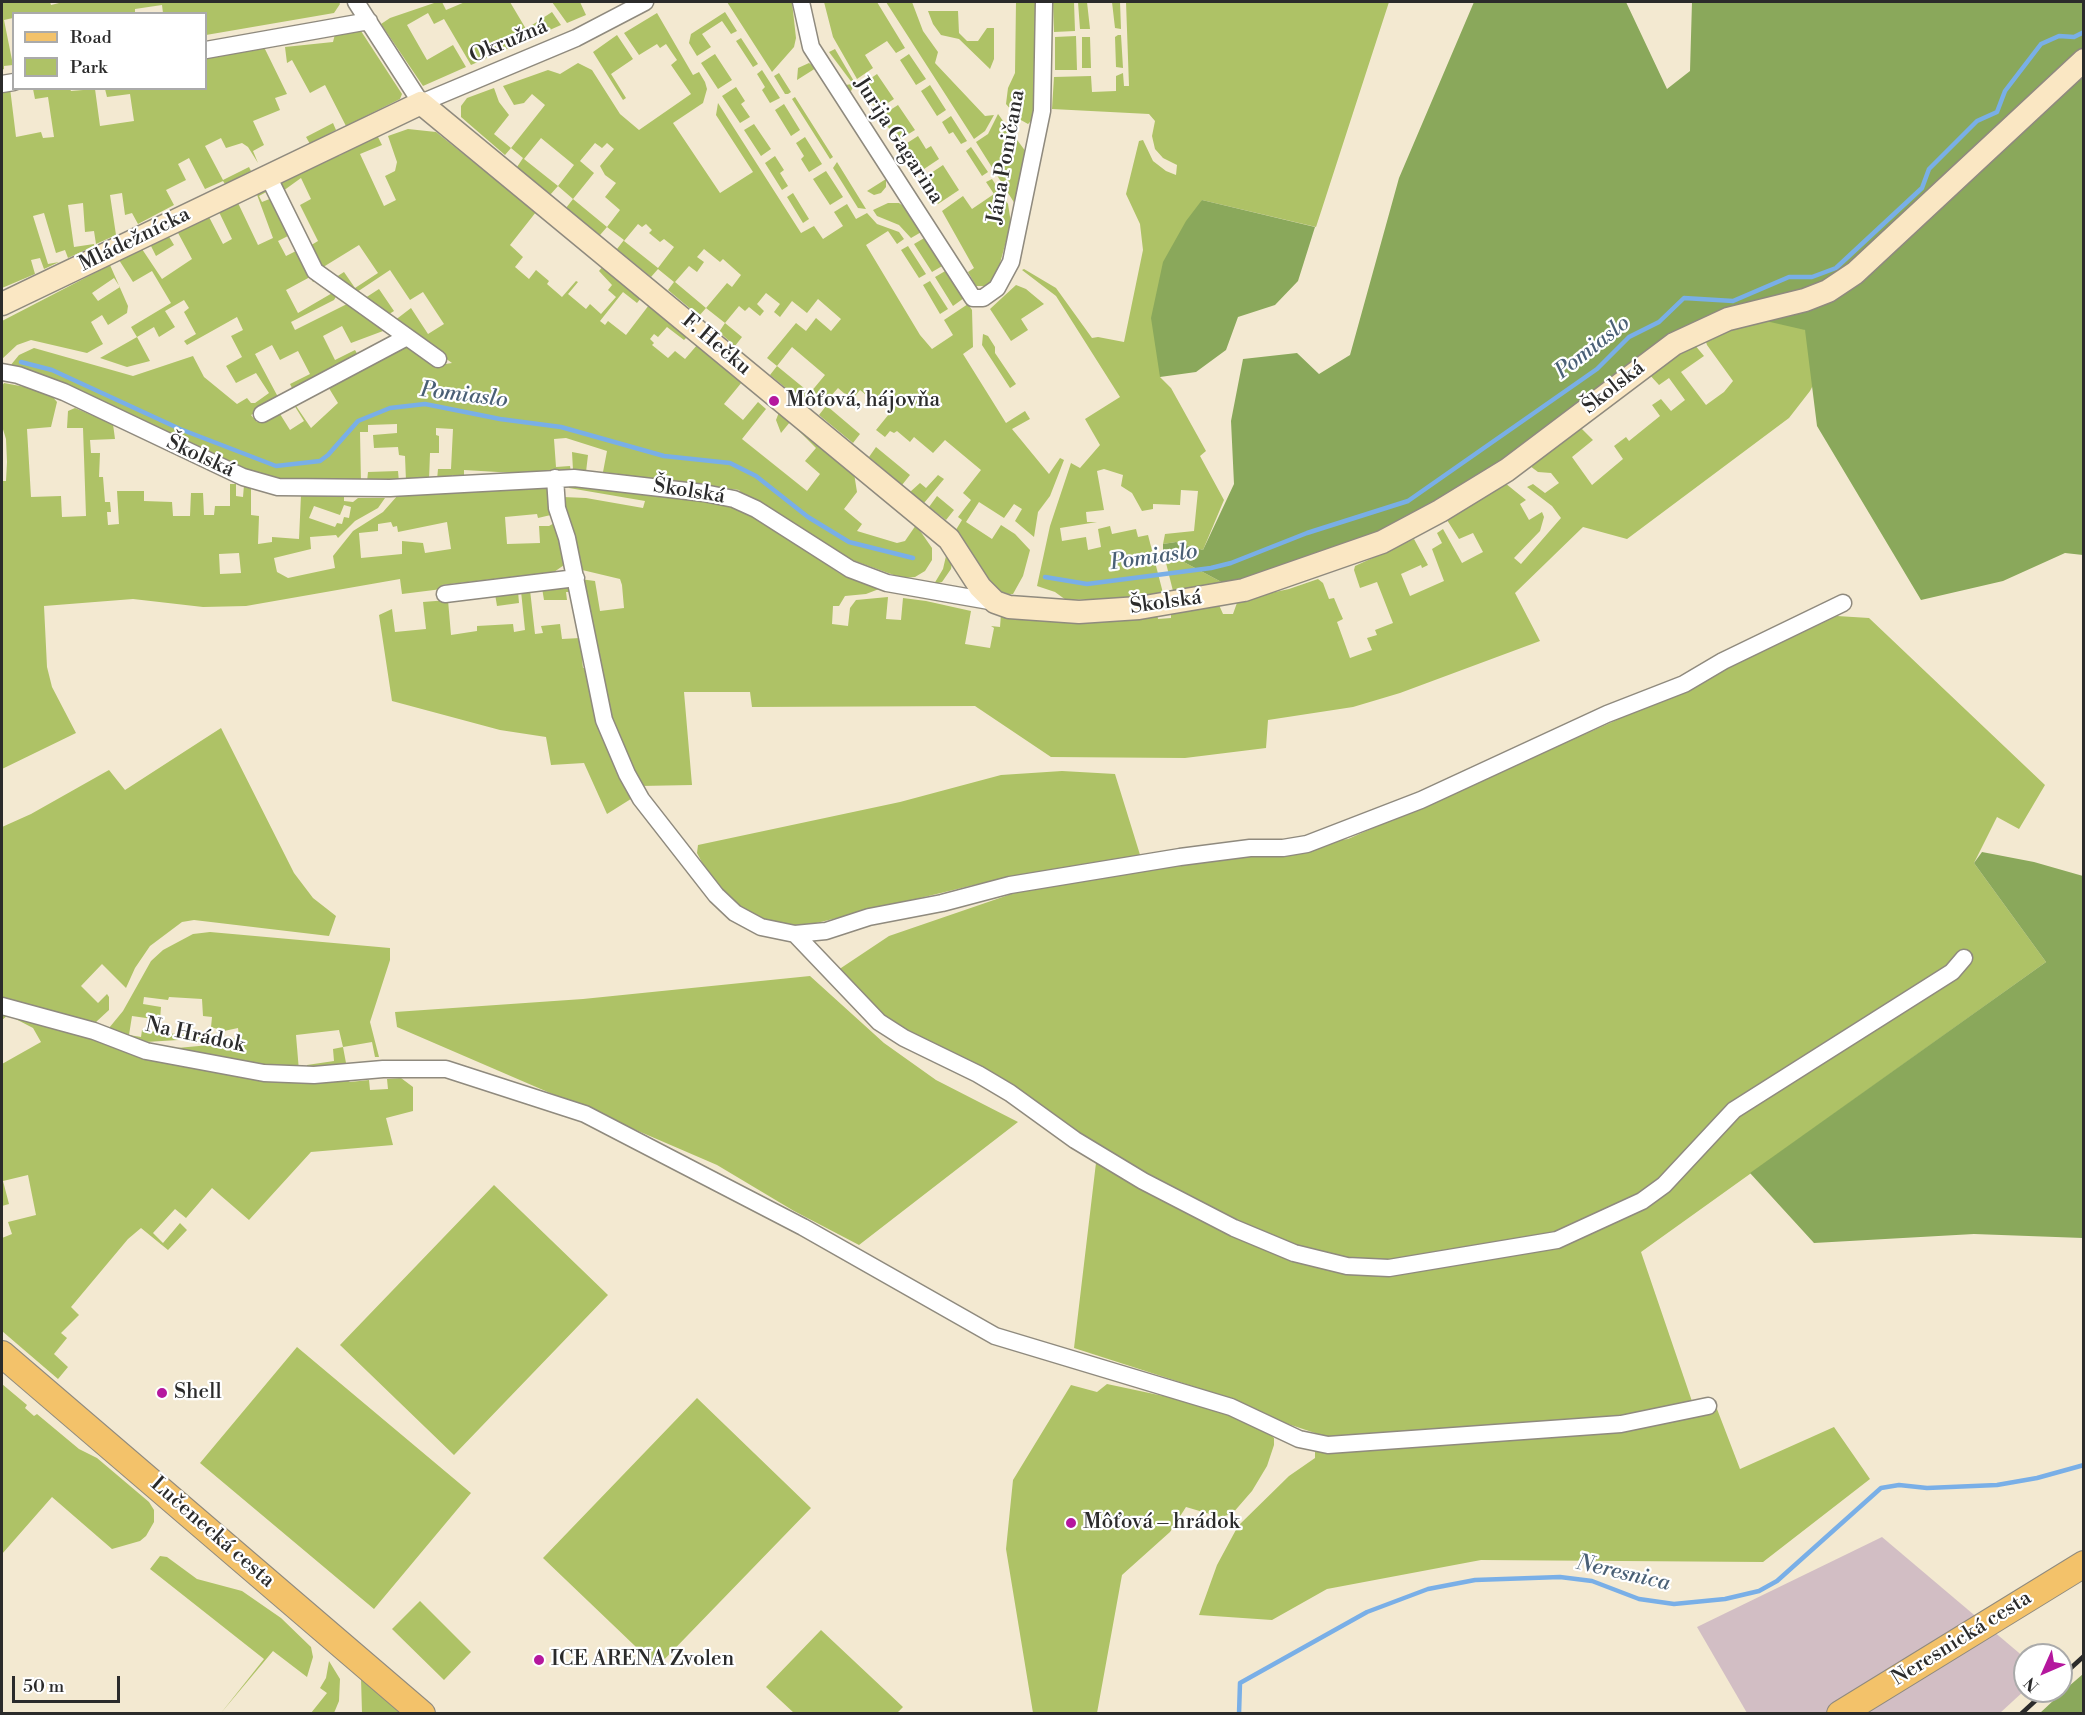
<!DOCTYPE html>
<html>
<head>
<meta charset="utf-8">
<style>
	body { margin:0 }
	#map { position:relative; width:2085px; height:1715px; overflow:hidden; background:#f3e9d1; font-family:"Libre Bodoni",serif }
	canvas { display:block }
	.frame { position:absolute; inset:0; border:3px solid #2b2b2b; pointer-events:none }
	.legend { position:absolute; left:12px; top:12px; width:195px; height:78px; box-sizing:border-box; background:#fff; border:2px solid #aaa; margin:0; padding:8px 10px; list-style:none; font-size:18px; color:#2b2b2b }
	.legend li { display:flex; align-items:center; gap:12px; height:30px }
	.legend b { width:30px; border:2px solid #aaa }
	.north { position:absolute; left:2013px; top:1643px; width:60px; height:60px; box-sizing:border-box; background:#fff; border:2px solid #aaa; border-radius:50%; rotate:225deg; font-size:16px; font-weight:700; line-height:24px; text-align:center; color:#2b2b2b }
	.north::after { content:''; display:block; margin:auto; width:21px; height:27px; background:#b5179e; clip-path:polygon(50% 0,100% 100%,50% 72%,0 100%) }
	.scale { position:absolute; left:12px; top:1676px; width:108px; height:27px; box-sizing:border-box; border:3px solid #2b2b2b; border-top:0; padding-left:8px; font-size:18px; line-height:21px; white-space:nowrap; color:#2b2b2b; -webkit-text-stroke:4px #fff; paint-order:stroke }
</style>
</head>
<body>
<div id="map">
<canvas width="2085" height="1715"></canvas>
<div class="frame"></div>
<ul class="legend">
<li><b style="height:8px;background:#f3c26a"></b>Road</li>
<li><b style="height:16px;background:#aec266"></b>Park</li>
</ul>
<div class="north">N</div>
<div class="scale">50 m</div>
</div>
<script>
const g = document.querySelector('canvas').getContext('2d');
g.lineJoin = 'round';
function fillPath(path, color) { g.fillStyle = color; g.fill(path, 'evenodd'); }
const poly = rows => new Path2D(rows.map(r => 'M' + r).join(''));
function trace(path, color, width, dash) { g.strokeStyle = color; g.lineWidth = width; g.lineCap = dash ? 'butt' : 'round'; g.setLineDash(dash || []); g.stroke(path); }
function drawText(font, color, halo, rows, align = 'center') {
  g.font = font + ' "Libre Bodoni",serif'; g.lineWidth = 4.5; g.setLineDash([]); g.textBaseline = 'middle'; g.strokeStyle = halo; g.fillStyle = color; for (const [text, x, y, turn = 0] of rows) {
    g.save(); g.translate(x, y); g.rotate((+turn || 0) * Math.PI / 180); g.textAlign = isNaN(turn) ? turn : align; if (halo) g.strokeText(text, 0, 0); g.fillText(text, 0, 0); g.restore();
  }
}
const industrial = poly([
	[1882,1537,2025,1658,2025,1690,2000,1713,1747,1713,1697,1627]
]);
const green = poly([
	[2,2,50,2,51,5,63,2,339,2,340,4,334,13,206,35,206,14,163,13,162,5,135,9,135,13,14,14,13,18,4,20,13,65,4,66,4,69,2,70],
	[437,2,442,2,446,10,465,2,510,2,526,29,552,12,561,25,471,65,444,19,434,24,428,13,407,25,427,60,453,45,466,67,423,86,381,24,390,18],
	[552,2,580,2,586,15,567,23],
	[727,2,792,2,796,38,794,47,772,72],
	[824,2,877,2,905,48,896,53,887,41,865,55,873,68,857,79,833,37],
	[886,2,912,2,923,31,938,52,935,63,985,116,994,115,985,131,974,139],
	[1016,2,1039,2,1038,59,1033,119,1028,124,1019,119,1006,104,1008,88,1015,73],
	[1053,2,1074,2,1075,31,1054,32],
	[1078,2,1087,2,1090,29,1080,29],
	[1112,2,1120,2,1121,29,1115,28],
	[1126,2,1389,2,1316,227,1202,200,1160,377,1171,388,1206,451,1200,456,1224,500,1203,550,1176,542,1163,544,1165,534,1194,531,1198,491,1181,490,1180,505,1153,504,1153,509,1142,511,1132,493,1121,486,1123,475,1104,469,1097,471,1104,510,1086,512,1087,522,1097,522,1060,528,1062,541,1086,537,1088,550,1101,547,1098,529,1110,526,1112,534,1136,529,1138,537,1148,535,1163,593,1133,598,1066,600,1055,592,1037,586,1050,526,1071,463,1080,468,1100,445,1085,419,1120,397,1056,296,1022,270,1024,269,1056,288,1092,338,1098,337,1124,342,1143,250,1140,224,1126,194,1139,141,1143,140,1153,161,1166,171,1176,175,1177,165,1163,158,1155,149,1152,136,1155,121,1149,114,1052,109,1054,77,1091,76,1092,92,1116,91,1116,76,1123,73,1124,86,1129,86],
	[928,11,958,11,959,33,967,41,978,41,987,28,994,28,994,59,990,69,959,39,941,35,933,24],
	[725,12,737,31,731,34,722,21,702,34,711,47,697,56,689,43,691,34],
	[657,13,693,75,699,72,705,82,707,89,703,103,673,123,720,193,753,172,716,115,718,103,801,233,814,226,823,239,843,226,834,212,847,204,856,219,867,213,877,224,899,232,904,239,897,244,888,231,866,245,920,335,932,349,953,335,944,320,968,304,972,310,973,347,963,354,1006,423,1025,411,1030,419,1012,429,1049,474,1060,458,1064,460,1050,496,1038,512,1034,537,1015,521,1022,509,1014,504,1004,518,979,502,966,522,992,539,1001,525,1015,534,1030,550,1023,576,1013,594,999,595,954,533,962,520,958,517,971,500,963,493,981,470,945,440,933,453,914,437,910,442,897,431,894,433,890,431,885,437,876,430,898,403,888,394,878,405,860,390,852,400,838,388,829,398,831,400,827,406,860,434,853,443,819,415,826,406,810,393,803,402,770,375,777,366,767,358,796,323,806,331,816,318,831,331,841,319,818,299,807,313,792,301,780,317,774,312,780,304,766,293,757,304,764,311,760,316,749,307,745,311,739,306,725,323,742,337,735,346,719,332,725,323,706,308,699,316,668,290,674,282,658,269,651,277,617,249,624,240,607,227,600,235,566,208,573,199,558,186,550,195,517,167,523,158,511,148,505,155,461,117,461,106,467,98,494,88,499,102,509,115,494,134,511,148,545,105,532,94,524,103,514,105,503,86,548,70,560,74,578,63,592,70,620,114,639,130,691,94,671,65,677,60,666,44,660,48,657,44,639,55,624,33],
	[541,138,574,165,558,186,524,159],
	[595,143,602,148,607,143,614,149,600,166,605,175,616,183,605,197,620,210,607,227,573,199,594,173,580,161],
	[638,224,642,227,646,224,652,230,649,233,660,242,664,239,674,247,658,268,624,241],
	[704,249,720,262,723,259,741,275,732,287,727,283,706,308,675,282,689,266,697,272,704,262,697,257],
	[792,347,825,375,810,393,777,366],
	[359,28,402,94,400,99,346,126,325,85,310,93,292,60,287,63,285,47,333,42,335,34],
	[617,35,633,59,611,74,626,98,623,100,593,52],
	[1118,35,1121,35,1123,68,1116,67,1115,37],
	[1076,36,1077,70,1055,70,1055,37],
	[1082,37,1090,37,1091,68,1082,68],
	[741,38,758,64,753,67,736,41],
	[264,47,287,94,275,98,280,110,253,121,264,145,253,151,258,163,248,147,242,143,226,148,221,138,205,146,223,180,249,167,251,171,225,184,223,181,205,189,189,158,178,164,186,180,166,190,174,205,138,224,132,213,125,215,122,193,110,195,116,235,96,244,94,231,85,232,83,203,68,205,74,247,94,244,94,246,68,258,65,250,56,253,44,213,33,216,48,264,59,262,44,269,40,258,31,260,35,274,2,288,2,89,10,88,16,137,41,132,43,138,54,137,48,97,35,99,33,89,70,89,71,91,95,89,100,126,134,121,130,94,107,97,105,89,206,88,206,56],
	[835,49,855,83,850,93,845,85,853,84,829,52],
	[715,54,732,80,718,89,701,63],
	[909,54,926,79,916,85,900,60],
	[809,63,816,68,797,80,798,68],
	[762,70,780,98,770,103,762,90,765,87,757,74],
	[779,73,791,92,788,94,785,94,774,76],
	[877,74,894,99,877,110,861,85],
	[930,85,946,110,937,116,921,91],
	[736,87,745,101,741,104,750,117,740,123,722,96],
	[795,97,833,157,830,159,792,99],
	[784,104,800,130,791,136,775,110],
	[898,105,915,130,897,141,881,116],
	[998,114,1026,152,1015,204,976,142,988,134],
	[951,116,967,141,961,144,953,132,949,134,942,122],
	[333,123,336,130,310,144,306,137],
	[754,124,771,149,761,156,744,130],
	[408,129,436,132,536,212,510,245,523,257,515,267,529,279,536,270,549,281,547,284,562,297,576,281,578,282,568,294,586,309,590,304,601,314,616,297,608,290,612,285,599,271,603,266,641,298,637,303,623,292,600,321,605,325,608,321,626,335,649,305,688,336,684,340,667,327,658,337,654,334,650,339,654,343,652,345,668,358,675,351,685,359,698,344,742,382,724,404,743,420,758,402,766,409,742,439,807,491,820,474,805,461,816,448,790,422,781,433,776,420,781,407,853,467,857,492,844,509,862,524,857,531,897,543,905,541,916,525,932,548,932,560,925,571,915,577,902,578,841,556,745,498,739,490,603,472,607,451,566,438,554,439,556,467,570,466,571,472,515,473,464,470,464,475,452,475,452,479,437,480,438,469,451,469,453,429,436,428,436,435,439,436,439,453,430,453,429,480,406,481,405,456,399,455,398,447,374,448,373,435,397,433,397,424,368,425,368,432,360,432,361,483,263,478,10,366,19,355,34,348,133,376,193,356,204,377,237,404,247,398,251,403,255,403,269,393,256,373,236,383,226,366,242,357,231,336,243,330,237,317,187,345,184,341,196,334,184,312,189,308,184,300,165,311,175,327,159,337,154,327,137,337,150,361,127,367,100,358,137,337,131,327,171,303,152,271,133,282,119,260,142,249,162,279,192,259,177,231,209,217,223,244,232,239,219,212,238,203,258,245,273,238,256,192,265,188,268,191,259,196,262,202,272,198,290,235,278,241,286,256,298,250,317,280,313,282,310,277,286,290,298,313,334,292,337,295,334,300,291,322,295,330,347,304,379,325,383,331,351,343,342,326,323,336,335,360,355,350,359,357,294,392,290,384,310,374,298,351,280,360,272,345,255,354,278,397,278,401,251,415,257,422,294,403,311,428,338,403,327,385,405,346,414,349,432,366,452,363,394,321,411,308,428,334,444,324,423,292,410,300,390,270,354,294,333,279,344,272,355,288,378,273,359,245,320,269,308,247,318,241,300,205,311,199,301,178,283,191,278,182,338,153,339,156,377,135,382,145,360,154,384,206,396,200,385,176,395,171,397,162,388,136],
	[294,405,304,421,290,430,280,414],
	[918,136,926,149,931,146,939,159,918,173,901,147],
	[805,137,822,164,809,172,801,159,804,156,796,143],
	[971,147,988,172,982,176,966,151],
	[775,156,784,170,780,173,788,186,782,190,765,163],
	[837,162,866,209,858,208,833,168],
	[943,165,959,190,938,204,922,179],
	[826,171,843,197,830,205,813,179],
	[886,179,886,187,881,193,874,195,867,191],
	[992,179,1008,204,1011,223,996,278,987,286,976,286,968,272,974,268,942,211,963,196,972,209,994,194,986,182],
	[793,193,809,219,803,223,787,197],
	[888,203,899,203,910,211,923,231,911,238,899,225,877,216,873,210],
	[168,235,174,245,156,256,150,244],
	[926,237,944,265,932,272,914,244],
	[908,246,926,274,919,278,901,250],
	[110,265,128,306,127,313,108,325,102,315,91,322,103,344,87,353,31,340,17,345,2,359,2,321],
	[114,278,120,287,98,301,92,293],
	[947,270,964,298,953,306,935,277],
	[930,281,948,309,940,314,923,285],
	[1016,285,1026,289,1044,304,1021,319,1028,330,1011,341,990,309],
	[379,289,394,311,386,316,362,300],
	[1762,319,1800,322,1825,362,1810,391,1789,418,1627,539,1583,527,1515,593,1540,641,1400,693,1353,707,1268,720,1266,748,1185,758,1051,757,975,706,752,707,750,692,684,692,692,785,640,786,610,725,580,579,595,581,600,611,624,608,622,585,620,579,578,569,563,497,586,498,643,508,645,501,569,488,568,484,714,501,749,512,839,573,879,589,866,594,845,596,839,606,833,606,832,624,848,626,850,608,856,600,888,597,886,619,901,620,903,598,926,601,971,611,965,644,990,648,994,628,991,626,1000,627,1001,614,1129,621,1129,615,1157,613,1158,619,1171,618,1171,611,1219,605,1223,614,1233,614,1238,600,1289,589,1318,579,1323,583,1329,599,1334,598,1339,610,1343,619,1337,622,1350,658,1372,650,1367,638,1377,635,1375,630,1393,623,1377,582,1360,588,1354,570,1355,566,1414,539,1428,565,1422,568,1421,565,1401,574,1410,596,1444,581,1432,549,1442,543,1437,533,1443,529,1462,563,1483,552,1473,533,1459,539,1447,520,1505,483,1526,500,1520,504,1529,520,1542,512,1544,517,1540,531,1514,558,1521,564,1561,518,1552,506,1527,487,1533,484,1545,493,1559,483,1551,473,1538,472,1530,466,1580,427,1593,440,1572,457,1592,485,1623,459,1614,446,1626,437,1629,441,1660,416,1652,405,1661,399,1671,411,1685,400,1669,378,1659,385,1648,373,1694,344,1704,356,1681,372,1706,405,1724,392,1733,381,1707,345,1706,342,1713,339,1710,336],
	[983,334,988,336,995,347,995,353,1016,384,1010,388,982,345],
	[4,383,36,389,52,396,57,402,51,427,27,429,31,497,61,496,62,517,86,516,83,428,67,428,68,411,75,408,113,424,115,439,90,440,91,453,100,453,99,477,103,477,105,502,110,502,111,512,107,512,108,525,119,524,117,491,144,491,144,501,172,502,173,516,190,516,191,493,203,493,204,515,214,515,215,506,230,506,230,484,236,484,236,496,243,497,244,485,251,489,251,515,259,516,258,544,272,542,272,537,299,539,301,495,344,497,344,501,353,502,358,498,385,498,378,508,355,521,338,538,336,535,310,537,311,549,274,558,277,572,288,578,335,568,333,556,353,531,383,512,398,495,548,487,555,514,538,518,537,514,505,517,507,544,540,543,539,526,549,526,558,521,567,563,554,572,442,585,442,589,402,594,400,579,246,606,203,607,133,599,44,606,47,667,52,687,76,733,2,769,2,481,6,481,7,462,6,439,2,426,2,386],
	[344,505,351,507,349,518,344,517,342,524,337,523,335,527,309,518,314,506,340,515],
	[391,522,393,527,397,526,398,532,447,522,451,549,425,553,423,543,402,541,402,554,361,558,359,533,378,531,378,524],
	[239,553,241,573,220,574,219,554],
	[876,447,910,475,902,485,869,457],
	[572,452,588,455,586,472,573,470],
	[398,471,399,482,367,482,368,472],
	[938,475,944,479,924,503,910,492,920,483,926,488],
	[937,496,954,510,946,520,929,507],
	[1163,551,1229,586,1173,591],
	[946,556,952,562,951,569,942,582,934,584,943,569],
	[573,584,574,592,566,592,567,600,544,600,542,588],
	[530,590,535,634,543,633,541,626,560,624,562,639,580,638,583,668,589,668,634,797,607,814,584,763,551,765,546,737,500,730,392,701,379,615,392,609,395,632,426,629,423,602,448,600,451,635,477,631,477,626,513,624,514,632,525,630,521,591],
	[518,591,519,603,497,606,495,594],
	[1837,616,1869,618,2045,785,2019,829,1997,817,1974,863,2046,962,1641,1252,1697,1416,1717,1409,1740,1469,1834,1427,1870,1479,1763,1562,1481,1560,1327,1589,1272,1620,1199,1615,1217,1565,1238,1526,1289,1476,1315,1458,1315,1433,1258,1414,1220,1395,1074,1348,1098,1146,884,1020,835,972,889,936,1026,889,1348,839,1610,723],
	[221,728,294,873,313,898,336,916,329,936,194,920,182,922,150,946,135,968,126,988,102,964,81,986,98,1003,107,994,109,997,109,1010,96,1022,2,1001,2,827,31,814,109,770,125,790],
	[1062,771,1115,774,1141,858,974,885,808,925,784,927,734,908,715,887,697,853,698,845,900,802,1001,775],
	[210,932,390,948,390,960,370,1022,379,1057,375,1057,372,1042,343,1047,346,1063,307,1069,307,1065,334,1061,333,1049,343,1047,339,1030,296,1035,299,1071,166,1049,210,1045,239,1037,238,1028,224,1031,211,1027,212,1017,203,1016,202,999,169,997,168,1000,144,997,143,1004,161,1007,160,1020,132,1016,129,1035,141,1037,142,1030,210,1038,146,1042,109,1028,123,1011,151,961,163,950,193,934],
	[810,976,884,1043,936,1080,1018,1122,859,1245,794,1211,717,1165,397,1027,395,1012,583,999],
	[2,1010,123,1046,341,1077,350,1082,369,1080,370,1090,388,1089,387,1079,401,1078,413,1087,413,1111,386,1118,393,1145,311,1152,249,1220,212,1188,186,1218,175,1209,153,1233,163,1243,180,1223,187,1230,168,1250,141,1228,128,1239,71,1307,79,1315,61,1333,67,1338,54,1354,68,1367,58,1379,2,1331,2,1238,12,1234,8,1222,36,1215,28,1175,3,1181,9,1204,2,1206,2,1064,41,1042,33,1028,8,1015,2,1020],
	[494,1185,608,1295,454,1455,340,1345],
	[297,1347,471,1493,374,1609,200,1463],
	[2,1384,27,1405,25,1408,34,1416,37,1414,79,1449,97,1458,149,1502,154,1510,154,1522,146,1536,140,1541,112,1549,52,1497,2,1554],
	[1107,1384,1215,1407,1266,1431,1274,1438,1274,1445,1267,1466,1252,1491,1232,1514,1220,1517,1186,1507,1170,1532,1122,1575,1097,1713,1033,1713,1006,1549,1013,1480,1071,1385,1097,1392],
	[697,1398,811,1508,657,1667,543,1558],
	[160,1556,167,1557,197,1579,242,1591,281,1618,311,1647,313,1657,307,1677,273,1651,221,1713,264,1659,150,1569],
	[420,1601,471,1652,444,1680,392,1629],
	[821,1630,903,1707,897,1713,794,1713,766,1687],
	[329,1661,340,1679,339,1701,334,1713,311,1713,327,1693,320,1688,326,1678],
	[361,1678,402,1713,362,1713]
]);
const forest = poly([
	[1474,2,1626,2,1667,89,1690,71,1692,2,2083,2,2083,555,2065,553,2003,581,1921,600,1817,426,1805,330,1731,313,1477,479,1409,516,1338,550,1229,586,1163,551,1163,544,1176,542,1203,550,1234,484,1231,421,1243,359,1297,353,1319,374,1350,355,1399,178],
	[1202,200,1315,227,1298,281,1275,305,1238,317,1226,350,1196,372,1160,377,1151,318,1163,262,1186,221],
	[1982,852,2034,862,2083,876,2083,1238,1974,1234,1814,1243,1750,1173,2046,962,1974,863],
	[2083,1674,2083,1713,2040,1713,2068,1687]
]);
const stream = poly([
	[21,362,52,370,180,429,276,466,320,461,328,455,358,421,390,408,425,404,500,419,561,427,664,456,730,463,756,476,808,517,849,542,913,558],
	[1045,577,1087,584,1211,568,1231,563,1307,533,1408,501,1597,369,1629,337,1659,322,1684,298,1733,301,1789,277,1812,277,1836,268,1922,188,1929,169,1977,121,1997,112,2005,91,2041,44,2059,36,2074,37,2084,32],
	[1239,1714,1240,1683,1367,1612,1428,1589,1475,1580,1560,1577,1592,1581,1639,1599,1674,1604,1725,1599,1759,1591,1777,1581,1881,1488,1899,1485,1927,1488,1997,1485,2037,1478,2084,1465]
]);
const street = poly([
	[356,2,421,103,576,38,645,2],
	[801,2,811,47,973,298,983,298,997,288,1011,262,1042,111,1044,2],
	[206,50,369,21],
	[2,84,14,82],
	[268,176,315,271,438,359],
	[2,372,18,375,64,392,243,477,278,487,390,488,574,478,704,493,734,499,756,509,850,569,887,583,995,602],
	[262,414,407,337],
	[555,478,557,508,567,538,604,720,627,774,641,799,716,895,735,913,761,927,795,934,826,931,869,917,942,903,1010,885,1180,857,1250,848,1283,848,1307,844,1421,800,1607,714,1684,684,1723,661,1843,603],
	[445,594,576,578],
	[795,934,879,1022,904,1038,978,1074,1010,1093,1075,1140,1143,1181,1234,1228,1294,1253,1347,1266,1389,1268,1557,1240,1642,1201,1664,1185,1734,1110,1952,972,1964,958],
	[2,1006,94,1031,146,1051,264,1073,314,1075,383,1069,446,1069,585,1114,803,1227,995,1336,1231,1407,1299,1439,1328,1445,1621,1424,1708,1406]
]);
const secondary = poly([
	[2,304,421,103,949,539,980,587,995,602,1009,607,1079,612,1139,608,1244,590,1382,542,1440,511,1507,470,1674,344,1728,319,1805,300,1828,291,1855,273,2084,60]
]);
const primary = poly([
	[2,1354,422,1714],
	[1840,1714,2084,1564]
]);
const rail = poly([
	[2061,1677,2084,1656],
	[2021,1714,2046,1691]
]);
const markers = [
	[774,401,6,"#b5179e"],
	[162,1393,6,"#b5179e"],
	[1071,1523,6,"#b5179e"],
	[539,1660,6,"#b5179e"]
];
const streetNames = [
	["Okružná",509,42,-23],
	["Jurija Gagarina",898,141,57],
	["Jána Poničana",1007,157,-80],
	["Mládežnícka",135,240,-26],
	["F. Hečku",716,345,40],
	["Školská",1614,388,-38],
	["Školská",200,457,25],
	["Školská",689,492,9],
	["Školská",1166,603,-8],
	["Na Hrádok",195,1036,12],
	["Lučenecká cesta",212,1533,41],
	["Neresnická cesta",1962,1639,-32]
];
const poiNames = [
	["Môťová, hájovňa",786,401],
	["Shell",174,1393],
	["Môťová – hrádok",1083,1523],
	["ICE ARENA Zvolen",551,1660]
];
const waterNames = [
	["Pomiaslo",1593,348,-38],
	["Pomiaslo",464,396,7],
	["Pomiaslo",1154,558,-8],
	["Neresnica",1623,1574,13]
];
fillPath(industrial, '#d2bec4');
fillPath(green, '#aec266');
fillPath(forest, '#8aa85b');
trace(stream, '#79afe7', 4.5);
trace(street, '#8f8a7e', 19);
trace(secondary, '#8f8a7e', 25);
trace(primary, '#8f8a7e', 28);
trace(street, '#fff', 16);
trace(secondary, '#fae7c3', 22);
trace(primary, '#f3c26a', 26);
trace(rail, '#2b2b2b', 4.5);
for (const [x, y, r, color] of markers) { const dot = new Path2D(); dot.arc(x, y, r, 0, 2 * Math.PI); g.fillStyle = color; g.fill(dot); trace(dot, '#fff', 2); }
drawText('21px', '#2b2b2b', '#fff', streetNames);
drawText('21px', '#2b2b2b', '#fff', poiNames, 'left');
drawText('italic 22px', '#4a6076', '#fff', waterNames);
</script>
</body>
</html>
